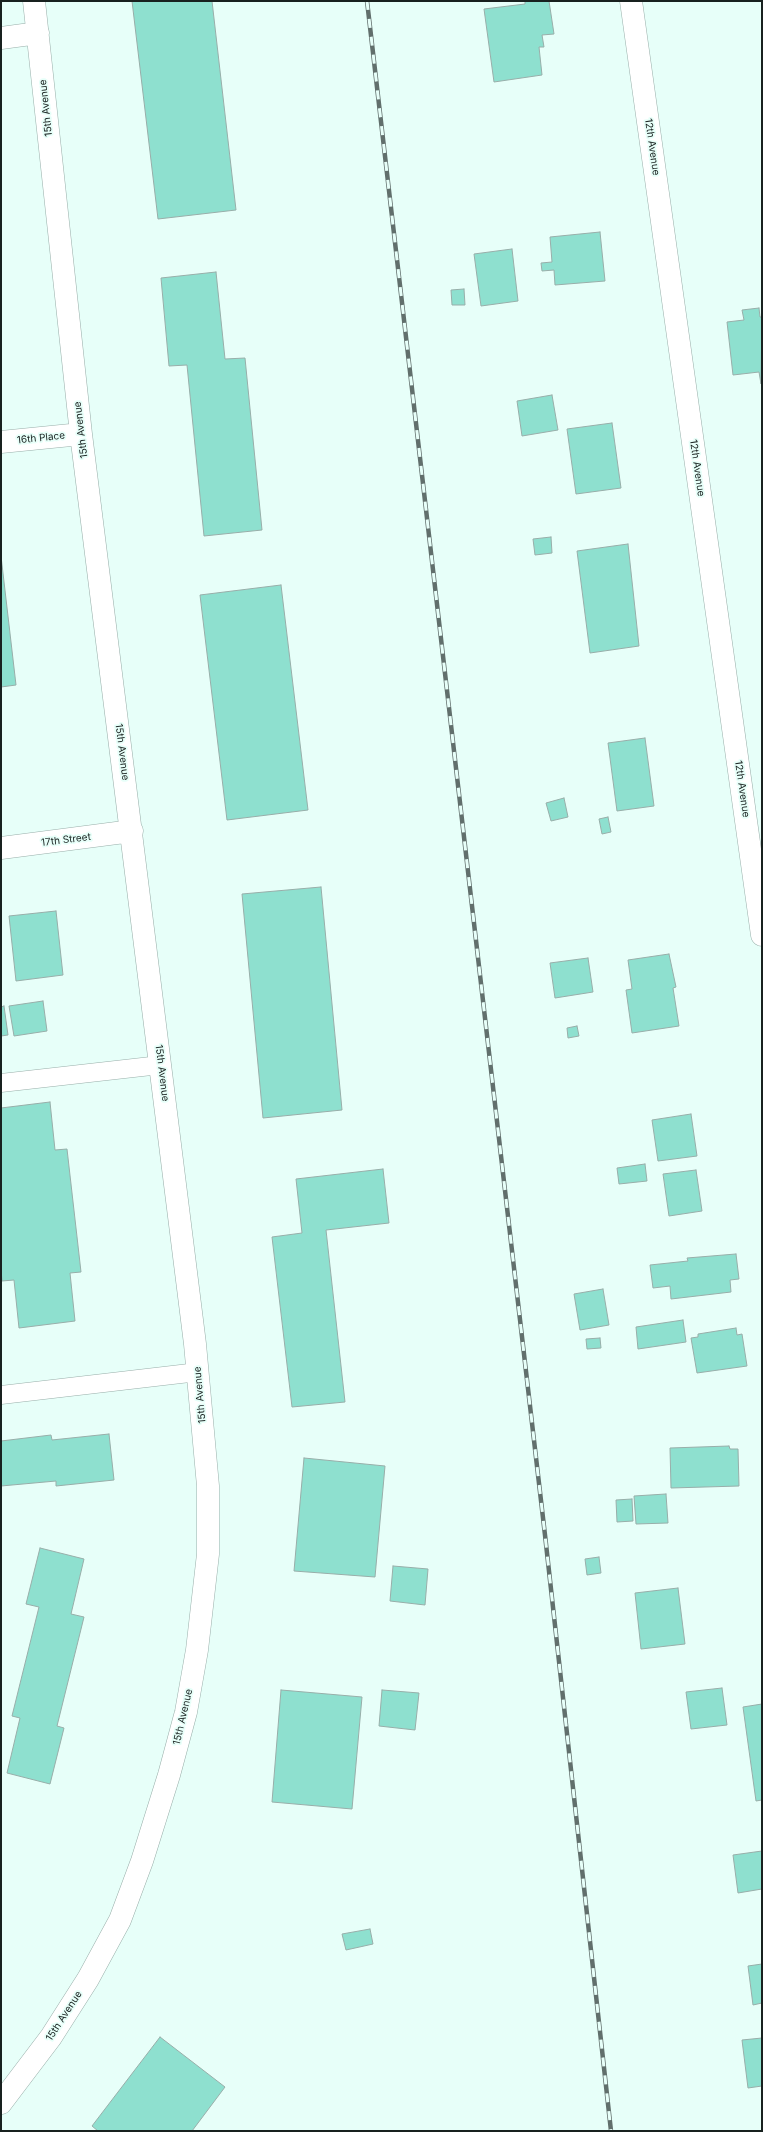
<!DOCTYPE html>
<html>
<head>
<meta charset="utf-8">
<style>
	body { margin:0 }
	#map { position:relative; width:763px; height:2132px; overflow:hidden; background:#e7fff9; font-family:Inter,sans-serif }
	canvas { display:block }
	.frame { position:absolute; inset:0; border:2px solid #18211f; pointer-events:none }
</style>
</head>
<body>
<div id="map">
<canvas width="763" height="2132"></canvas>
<div class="frame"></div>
</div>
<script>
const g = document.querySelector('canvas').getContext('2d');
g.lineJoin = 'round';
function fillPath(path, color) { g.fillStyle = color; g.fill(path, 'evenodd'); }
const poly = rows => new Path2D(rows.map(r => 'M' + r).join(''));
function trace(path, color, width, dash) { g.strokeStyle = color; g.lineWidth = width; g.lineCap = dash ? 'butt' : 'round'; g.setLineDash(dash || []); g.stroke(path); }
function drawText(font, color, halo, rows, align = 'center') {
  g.font = font + ' Inter,sans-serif'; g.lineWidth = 3.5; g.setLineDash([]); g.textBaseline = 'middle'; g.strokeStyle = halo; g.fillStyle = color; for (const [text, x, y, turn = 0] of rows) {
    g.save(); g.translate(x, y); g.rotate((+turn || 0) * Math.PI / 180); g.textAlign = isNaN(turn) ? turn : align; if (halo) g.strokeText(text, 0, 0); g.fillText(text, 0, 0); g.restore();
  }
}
const building = poly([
	[132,1,212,1,236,210,158,219,132,1],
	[525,1,549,1,554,34,542,35,544,47,539,47,542,75,494,82,484,9,525,4,525,1],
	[600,232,605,281,555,285,554,270,542,271,541,263,552,262,550,237,600,232],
	[512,249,518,301,481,306,474,254,512,249],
	[216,272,225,359,245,358,262,530,204,536,187,365,169,366,161,278,216,272],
	[464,289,465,305,452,305,451,290,464,289],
	[759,308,760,317,762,317,761,384,759,372,733,375,727,322,744,320,742,310,759,308],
	[552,395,558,430,522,436,517,401,552,395],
	[612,423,621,488,576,494,567,429,612,423],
	[551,537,552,553,535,555,533,539,551,537],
	[628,544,639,646,590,653,577,551,628,544],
	[1,556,16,685,1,687,1,556],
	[281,585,308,810,227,820,200,595,281,585],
	[645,738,654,806,617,811,608,743,645,738],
	[564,798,568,817,551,821,546,803,564,798],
	[608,817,611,832,602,834,599,819,608,817],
	[321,887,342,1110,263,1118,242,894,321,887],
	[56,911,63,975,16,981,9,916,56,911],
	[669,954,676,987,673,988,679,1026,632,1033,626,990,632,989,628,960,669,954],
	[588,958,593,992,555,998,550,963,588,958],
	[43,1001,47,1031,14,1036,9,1006,43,1001],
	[4,1006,8,1035,1,1036,1,1007,4,1006],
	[577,1026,579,1036,568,1038,567,1028,577,1026],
	[50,1102,55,1150,67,1149,81,1272,70,1273,75,1321,19,1328,14,1280,2,1281,1,1270,1,1108,50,1102],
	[691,1114,697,1156,658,1161,652,1120,691,1114],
	[645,1164,647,1181,619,1184,617,1168,645,1164],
	[383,1169,389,1223,326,1230,345,1402,292,1407,272,1237,302,1233,296,1179,383,1169],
	[696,1170,702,1211,669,1216,663,1174,696,1170],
	[736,1254,739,1279,730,1280,731,1292,671,1299,670,1286,653,1288,650,1265,688,1261,687,1258,736,1254],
	[603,1289,609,1325,580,1330,574,1294,603,1289],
	[683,1320,686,1342,638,1349,636,1327,683,1320],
	[736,1328,737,1335,742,1334,747,1366,697,1373,691,1338,698,1337,698,1334,736,1328],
	[600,1338,601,1348,587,1349,586,1339,600,1338],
	[109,1434,114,1480,56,1486,56,1481,1,1486,1,1441,51,1435,52,1440,109,1434],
	[729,1446,730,1449,738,1449,739,1486,671,1488,670,1448,729,1446],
	[304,1458,385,1466,375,1577,294,1571,304,1458],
	[666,1494,668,1523,636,1524,634,1496,666,1494],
	[632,1499,633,1521,617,1522,616,1500,632,1499],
	[40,1548,84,1559,71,1614,84,1617,57,1726,64,1728,50,1784,7,1773,20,1718,12,1716,39,1607,26,1604,40,1548],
	[599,1557,601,1573,587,1575,585,1559,599,1557],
	[393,1566,428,1569,425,1605,390,1601,393,1566],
	[678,1588,685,1644,641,1649,635,1593,678,1588],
	[722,1688,727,1725,691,1729,686,1692,722,1688],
	[281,1690,362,1697,352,1809,272,1802,281,1690],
	[382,1690,419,1693,415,1730,379,1726,382,1690],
	[762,1704,762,1800,756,1801,743,1707,762,1704],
	[762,1851,762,1889,738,1893,733,1855,762,1851],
	[370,1929,373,1944,346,1950,342,1934,370,1929],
	[762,1964,762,2003,753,2005,748,1966,762,1964],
	[160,2037,225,2087,192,2131,98,2131,92,2126,160,2037],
	[762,2038,762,2086,748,2088,742,2040,762,2038]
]);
const lane = poly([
	[1,1083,160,1065],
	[1,1395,198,1372]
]);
const street = poly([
	[631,1,762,935],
	[1,38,38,33],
	[1,442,81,434],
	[1,848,132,831],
	[1,2103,51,2037,88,1979,120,1920,142,1861,169,1775,186,1712,197,1650,208,1554,208,1486,195,1344,81,434,34,1]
]);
const rail = poly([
	[367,1,545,1535,611,2131]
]);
const streetNames = [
	["15th Avenue",46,108,-96],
	["12th Avenue",652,147,82],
	["15th Avenue",81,430,-97],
	["16th Place",41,438,-6],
	["12th Avenue",697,468,82],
	["15th Avenue",122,752,83],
	["12th Avenue",742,789,82],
	["17th Street",66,840,-7],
	["15th Avenue",162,1073,83],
	["15th Avenue",200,1395,-95],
	["15th Avenue",183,1717,-77],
	["15th Avenue",64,2016,-57]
];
fillPath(building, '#8ee0cf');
trace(building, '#98aea9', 1);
trace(lane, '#98aea9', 19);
trace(street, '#98aea9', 23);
trace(lane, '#fff', 18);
trace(street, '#fff', 22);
trace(rail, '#616f6c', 4.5);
trace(rail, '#e7fff9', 3, [9]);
drawText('10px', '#18211f', '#e7fff9', streetNames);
</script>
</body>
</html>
